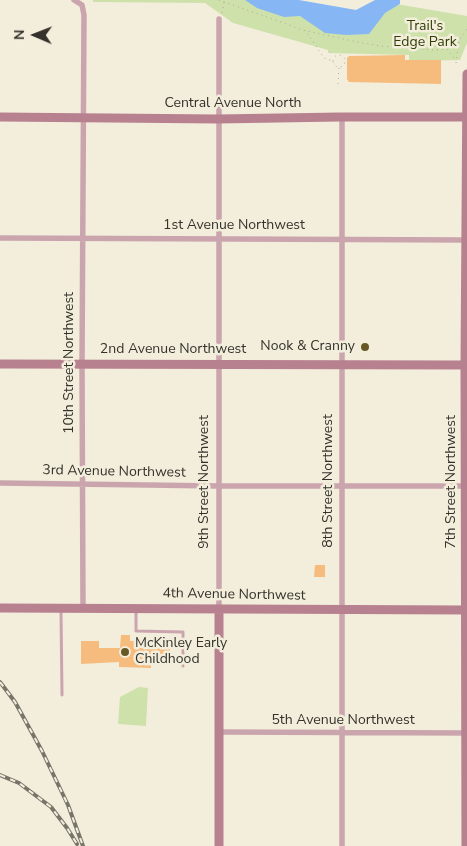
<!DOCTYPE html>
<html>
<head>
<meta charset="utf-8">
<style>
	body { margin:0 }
	#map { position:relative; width:467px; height:846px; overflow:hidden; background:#f3eedc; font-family:"Nunito Sans",sans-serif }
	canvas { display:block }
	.north { position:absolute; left:10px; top:10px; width:50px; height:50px; -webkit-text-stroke:4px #f3eedc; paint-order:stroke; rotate:271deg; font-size:14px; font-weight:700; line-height:20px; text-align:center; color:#34322b }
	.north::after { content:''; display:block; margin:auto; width:18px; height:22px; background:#34322b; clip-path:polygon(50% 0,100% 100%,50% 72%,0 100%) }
</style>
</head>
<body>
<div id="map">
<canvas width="467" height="846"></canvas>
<div class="north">N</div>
</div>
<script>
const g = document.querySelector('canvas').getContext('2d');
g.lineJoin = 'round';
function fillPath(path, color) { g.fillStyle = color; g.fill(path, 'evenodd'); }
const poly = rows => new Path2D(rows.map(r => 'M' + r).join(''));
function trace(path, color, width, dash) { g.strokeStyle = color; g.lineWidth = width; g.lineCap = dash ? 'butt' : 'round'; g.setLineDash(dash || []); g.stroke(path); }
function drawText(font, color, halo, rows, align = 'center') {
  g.font = font + ' "Nunito Sans",sans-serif'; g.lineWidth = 5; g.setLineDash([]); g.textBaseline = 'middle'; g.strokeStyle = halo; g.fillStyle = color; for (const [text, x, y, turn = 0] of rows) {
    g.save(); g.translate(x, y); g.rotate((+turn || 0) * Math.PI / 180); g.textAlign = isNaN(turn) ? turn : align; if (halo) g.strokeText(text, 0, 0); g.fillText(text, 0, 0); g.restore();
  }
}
const green = poly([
	[93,0,266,0,342,19,390,5,402,5,467,16,467,43,460,60,409,61,409,55,328,53,328,50,233,23,205,3,93,2],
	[139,687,148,688,146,726,118,724,120,697]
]);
const water = poly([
	[245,0,299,0,356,10,375,0,400,0,400,4,385,13,369,34,346,35,325,33,300,16,284,17,257,8]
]);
const building = poly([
	[405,55,405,60,441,60,441,84,349,82,347,79,347,58,349,56],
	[315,565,325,565,325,577,314,577],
	[121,635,130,635,130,641,155,642,155,638,170,638,170,655,155,655,155,657,151,657,151,668,119,667,119,662,81,664,81,641,99,641,99,648,120,648]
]);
const path = poly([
	[219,0,303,30,362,43,381,46,435,50,445,49,459,41],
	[222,13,224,2],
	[304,30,309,36,324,58,333,61],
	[447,49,455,59],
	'333 61a6 6 0 1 1 12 0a6 6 0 1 1-12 0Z',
	[456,63,459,41,467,29],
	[338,84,339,67]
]);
const lane = poly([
	[136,609,136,631,183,632,183,666],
	[61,611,62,695]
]);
const street = poly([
	[74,0,82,5,84,15,82,365,83,608],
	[219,19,219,609],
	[342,117,342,846],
	[0,238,467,240],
	[0,483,219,486,467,486],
	[219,732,467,733]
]);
const secondary = poly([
	[0,117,218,119,339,117,467,117],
	[0,364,467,365],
	[0,608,467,610],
	[219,609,219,846],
	[466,846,465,364,467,74]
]);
const rail = poly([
	[0,682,15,702,42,751,68,805,83,846],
	[0,775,19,783,51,807,67,828,77,844]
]);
const markers = [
	[365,347,5,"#675725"],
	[125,652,5,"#675725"]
];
const parkNames = [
	["Trail's",425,27],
	["Edge Park",425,43]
];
const streetNames = [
	["Central Avenue North",233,104],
	["1st Avenue Northwest",234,226],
	["2nd Avenue Northwest",173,350],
	["10th Street Northwest",70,363,-90],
	["3rd Avenue Northwest",114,472,1],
	["8th Street Northwest",329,481,-90],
	["9th Street Northwest",205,482,-90],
	["7th Street Northwest",452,482,-90],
	["4th Avenue Northwest",234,595,1],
	["5th Avenue Northwest",343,721]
];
const poiNames = [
	["Nook & Cranny",355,347],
	["McKinley Early",135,644,"left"],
	["Childhood",135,660,"left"]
];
fillPath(green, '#cee1aa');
fillPath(water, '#86b7f4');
fillPath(building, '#f5bc7e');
trace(path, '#aca89a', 1, [1, 4]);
trace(lane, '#cba5ae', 3);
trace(street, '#cba5ae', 5.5);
trace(secondary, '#b8818f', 9);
trace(rail, '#777469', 4);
trace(rail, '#f3eedc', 2, [5.5]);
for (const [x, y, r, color] of markers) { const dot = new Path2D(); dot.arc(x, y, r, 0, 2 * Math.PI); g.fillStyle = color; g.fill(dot); trace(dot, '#f3eedc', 2); }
drawText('14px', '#324007', '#f3eedc', parkNames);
drawText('14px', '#34322b', '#f3eedc', streetNames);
drawText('14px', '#34322b', '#f3eedc', poiNames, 'right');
</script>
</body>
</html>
